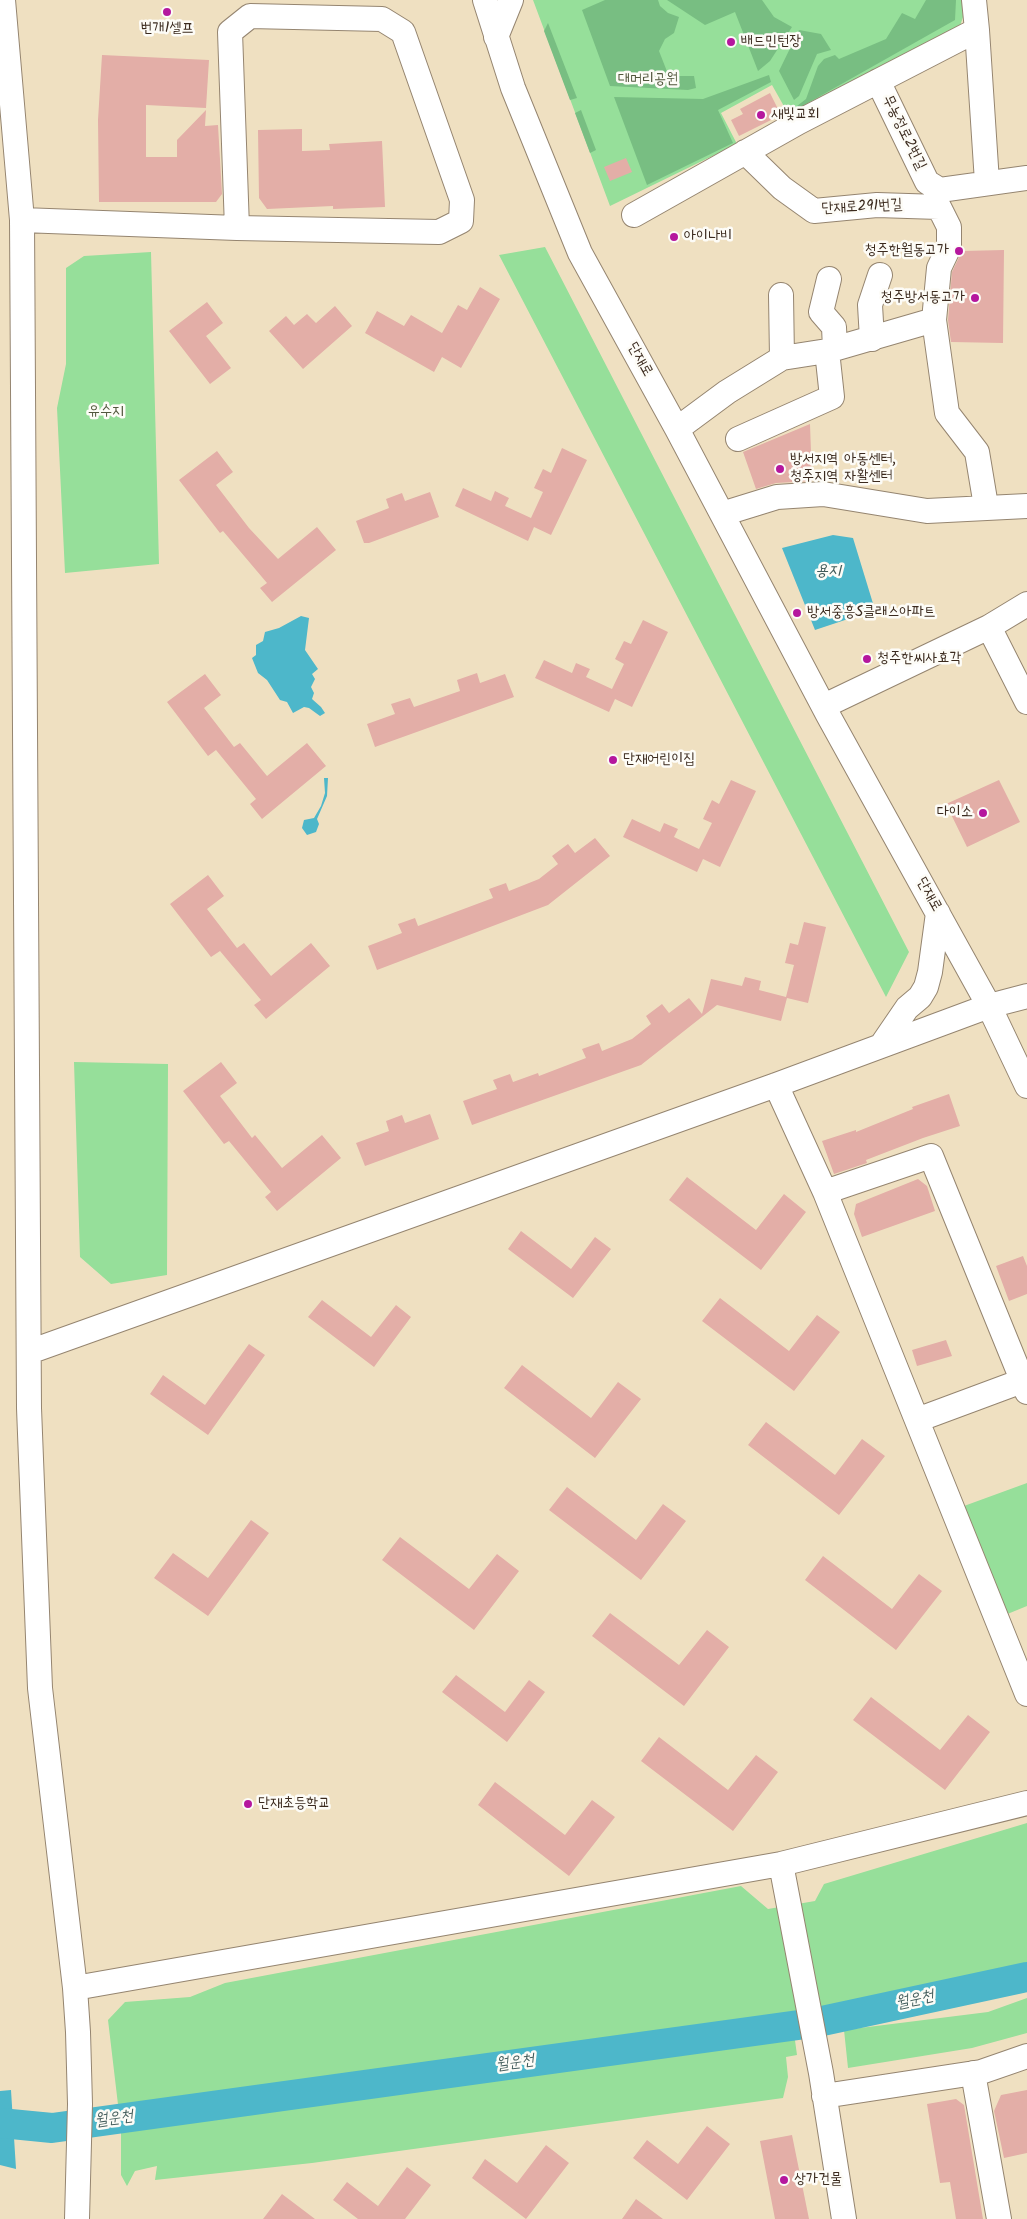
<!DOCTYPE html>
<html>
<head>
<meta charset="utf-8">
<style>
	body { margin:0 }
	canvas { display:block; background:#efe0c1 }
</style>
</head>
<body>
<canvas width="1027" height="2219"></canvas>
<script>
const g = document.querySelector('canvas').getContext('2d');
g.lineJoin = 'round';
function fillPath(path, color) { g.fillStyle = color; g.fill(path, 'evenodd'); }
const poly = rows => new Path2D(rows.map(r => 'M' + r).join(''));
function trace(path, color, width, dash) { g.strokeStyle = color; g.lineWidth = width; g.lineCap = dash ? 'butt' : 'round'; g.setLineDash(dash || []); g.stroke(path); }
function drawText(font, color, halo, rows, align = 'center') {
  g.font = font + ' Kalam,"Poor Story",sans-serif'; g.lineWidth = 5; g.setLineDash([]); g.textBaseline = 'middle'; g.strokeStyle = halo; g.fillStyle = color; for (const [text, x, y, turn = 0] of rows) {
    g.save(); g.translate(x, y); g.rotate((+turn || 0) * Math.PI / 180); g.textAlign = isNaN(turn) ? turn : align; if (halo) g.strokeText(text, 0, 0); g.fillText(text, 0, 0); g.restore();
  }
}
const green = poly([
	[533,0,962,0,963,17,960,26,790,117,772,85,721,113,737,144,610,206],
	[545,247,909,952,886,997,499,255],
	[151,252,159,564,65,573,57,408,66,364,66,268,84,256],
	[74,1062,168,1064,167,1275,111,1284,80,1257],
	[1027,1483,1027,1606,1005,1615,964,1506],
	[1027,1823,1027,1964,939,1983,839,2012,515,2059,119,2113,108,2020,125,2002,190,1997,225,1983,741,1886,768,1909,815,1901,824,1884],
	[1027,1998,1027,2033,972,2048,848,2068,844,2030,988,2012],
	[794,2033,797,2055,786,2057,788,2077,783,2098,312,2163,155,2180,157,2166,135,2171,127,2186,121,2175,121,2125,277,2102,514,2073]
]);
const forest = poly([
	[605,0,658,0,660,6,668,13,679,17,674,33,665,39,659,51,668,74,674,76,694,76,696,88,688,90,610,86,582,10],
	[667,0,762,0,774,17,792,27,770,61,758,71,735,12,705,25],
	[926,0,956,0,955,20,799,108,797,106,806,99,818,66,824,59,835,55,839,59,886,39,902,13,915,19],
	[548,23,577,98,570,100,544,31],
	[799,30,821,34,831,50,817,54,799,96,794,100,779,71],
	[769,75,771,82,718,110,733,143,647,185,614,97,703,99],
	[581,110,596,150,590,153,575,113]
]);
const water = poly([
	[833,535,853,538,875,610,815,630,782,548],
	[301,616,309,618,305,650,318,669,312,674,315,679,311,687,314,693,312,699,321,707,325,713,320,716,309,708,304,707,293,713,287,702,280,700,267,680,258,673,252,658,256,655,256,645,263,641,265,632,279,628],
	[324,778,328,778,327,796,317,819,319,824,316,832,307,835,302,828,304,820,314,818,321,806,325,793],
	[11,2090,16,2169,0,2165,0,2091]
]);
const river = poly([
	[0,2123,52,2128,813,2023,1027,1977]
]);
const building = poly([
	[102,55,209,60,206,108,146,105,146,157,177,157,177,140,206,110,205,126,218,125,222,194,216,202,99,202,98,120],
	[770,93,781,115,739,136,731,120,743,114,740,109],
	[302,129,302,151,330,150,329,144,382,141,385,207,333,209,333,206,267,209,259,198,258,130],
	[626,158,632,172,610,181,604,167],
	[1004,250,1003,343,951,342,948,320,952,272,962,251],
	[480,287,500,299,461,368,442,357,434,372,365,333,377,311,404,326,411,315,442,333,458,305,467,310],
	[207,302,223,323,206,336,231,368,210,384,169,331],
	[335,306,352,326,303,369,269,331,286,316,294,325,307,314,316,323],
	[810,424,812,481,776,483,756,489,743,452],
	[562,448,587,460,551,535,534,527,528,541,455,506,463,488,491,501,495,491,509,498,505,506,531,518,543,492,534,488,543,469,551,473],
	[217,451,233,472,216,485,249,528,278,559,317,527,336,550,272,602,260,588,267,583,223,531,220,533,179,480],
	[430,492,439,517,369,543,364,543,356,521,389,508,386,499,402,493,405,501],
	[643,620,668,632,632,707,615,699,609,712,535,678,544,660,572,673,576,663,590,669,586,677,612,689,624,664,615,659,624,641,631,644],
	[477,673,480,683,505,674,514,697,375,747,367,724,395,714,391,704,410,698,414,707,460,691,457,680],
	[205,674,221,695,204,708,234,747,240,743,267,776,307,743,326,766,262,819,250,804,256,799,216,750,208,756,167,702],
	[731,780,756,791,720,867,703,859,697,872,623,837,632,819,660,832,664,823,678,829,674,837,699,849,712,823,703,819,712,800,719,804],
	[999,780,1020,822,967,847,946,804],
	[595,838,610,856,548,905,377,970,368,946,402,933,398,924,415,918,418,926,493,898,489,889,506,883,509,891,539,879,558,864,552,856,568,844,575,853],
	[208,875,224,896,207,909,237,948,244,943,271,976,311,943,330,966,266,1019,254,1005,261,1000,220,951,211,957,170,904],
	[804,922,826,927,808,1003,787,998,781,1021,717,1005,641,1065,472,1125,463,1101,497,1089,493,1080,510,1074,513,1082,538,1073,539,1076,586,1058,582,1049,599,1043,602,1051,632,1039,651,1024,646,1016,662,1004,669,1013,689,998,702,1014,711,979,742,986,745,977,761,981,759,990,786,997,794,965,785,963,790,943,798,945],
	[221,1062,237,1083,220,1096,252,1138,255,1135,282,1168,322,1135,341,1158,277,1211,265,1197,271,1192,229,1141,224,1144,183,1091],
	[949,1094,960,1126,923,1138,866,1160,867,1163,834,1174,822,1141,856,1130,856,1132,913,1109,912,1107],
	[430,1114,439,1139,365,1166,356,1143,389,1131,386,1121,402,1115,405,1123],
	[687,1177,756,1230,784,1194,806,1212,761,1270,669,1200],
	[918,1179,927,1186,935,1211,862,1237,854,1214,856,1204],
	[521,1231,571,1269,595,1237,611,1249,573,1298,508,1249],
	[1023,1256,1027,1266,1027,1294,1009,1301,996,1266],
	[720,1298,789,1351,817,1315,840,1332,794,1391,702,1321],
	[322,1300,371,1337,396,1305,411,1317,374,1367,308,1317],
	[946,1340,952,1356,917,1366,912,1350],
	[249,1344,265,1355,208,1435,150,1394,163,1375,205,1405],
	[522,1365,591,1418,618,1382,641,1399,595,1458,504,1388],
	[766,1422,835,1475,862,1439,885,1456,839,1515,748,1445],
	[567,1487,636,1540,663,1504,686,1521,641,1580,549,1510],
	[251,1520,269,1533,208,1616,154,1578,173,1553,208,1578],
	[400,1537,469,1589,497,1554,519,1571,474,1630,382,1560],
	[823,1556,892,1609,919,1574,942,1591,896,1650,805,1580],
	[610,1613,679,1665,707,1630,729,1647,684,1706,592,1636],
	[456,1675,505,1712,529,1680,545,1692,507,1742,442,1692],
	[871,1697,940,1750,968,1715,990,1732,945,1790,853,1720],
	[659,1737,728,1790,756,1755,778,1772,733,1831,641,1761],
	[495,1782,565,1835,592,1800,615,1817,569,1876,478,1805],
	[1027,2090,1027,2153,1004,2158,994,2111,1001,2095],
	[956,2099,964,2105,983,2219,956,2219,950,2182,940,2183,927,2104],
	[707,2126,730,2144,687,2200,633,2158,647,2140,678,2164],
	[792,2135,809,2219,775,2219,760,2141],
	[546,2145,569,2163,526,2219,472,2178,485,2159,517,2183],
	[407,2167,431,2185,405,2219,358,2219,333,2200,347,2182,378,2206],
	[282,2194,315,2219,263,2219],
	[636,2199,663,2219,622,2219]
]);
const minor = poly([
	[3,0,22,220,29,1408,40,1688,75,1988,78,2032,80,2104,77,2219],
	[485,0,513,88,580,253,677,429,828,715,989,1006,1027,1086],
	[977,30,987,182],
	[496,37,511,0],
	[878,81,927,182,940,190,1027,178],
	[634,215,799,122,977,30,974,0],
	[22,220,237,228,439,232,461,221,462,200,403,32,382,19,250,16,230,32,237,228],
	[829,279,821,312,834,327,835,349],
	[781,295,782,358],
	[934,320,947,413,977,452,986,506],
	[872,339,870,305,880,275],
	[677,429,727,392,782,358,827,351,934,320,939,268,949,247,949,227,939,207,877,205,814,211,782,188,745,152],
	[738,439,832,397,827,351],
	[722,514,777,497,823,494,927,511,1027,506],
	[989,627,1027,702],
	[824,706,989,627,1027,604],
	[881,1046,907,1008,920,997,926,987,930,972,938,913],
	[776,1085,825,1192,1027,1694],
	[825,1192,931,1156,1027,1392],
	[29,1352,776,1085,989,1006,1027,996],
	[917,1420,1022,1381],
	[781,1864,821,2073,844,2219],
	[75,1988,781,1864,1027,1803],
	[973,2073,999,2219],
	[824,2096,981,2072,1027,2056]
]);
const markers = [
	[167,12,5,"#b5179e"],
	[731,42,5,"#b5179e"],
	[761,115,5,"#b5179e"],
	[674,237,5,"#b5179e"],
	[959,251,5,"#b5179e"],
	[975,298,5,"#b5179e"],
	[780,469,5,"#b5179e"],
	[797,613,5,"#b5179e"],
	[867,659,5,"#b5179e"],
	[613,760,5,"#b5179e"],
	[983,813,5,"#b5179e"],
	[248,1804,5,"#b5179e"],
	[784,2180,5,"#b5179e"]
];
const poiNames = [
	["번개1셀프",167,29,"center"],
	["배드민턴장",741,42],
	["새빛교회",771,115],
	["아이나비",684,237],
	["청주한월동고가",949,251,"right"],
	["청주방서동고가",965,298,"right"],
	["방서지역 아동센터,",790,460],
	["청주지역 자활센터",790,477],
	["방서중흥S클래스아파트",807,613],
	["청주한씨사효각",877,659],
	["단재어린이집",623,760],
	["다이소",973,813,"right"],
	["단재초등학교",258,1804],
	["상가건물",794,2180]
];
const parkNames = [
	["대머리공원",648,80],
	["유수지",106,412]
];
const streetNames = [
	["무농정로2번길",903,133,64],
	["단재로291번길",862,208,-3],
	["단재로",639,360,61],
	["단재로",928,895,61]
];
const waterNames = [
	["용지",828,572],
	["월운천",915,2001,-12],
	["월운천",515,2064,-8],
	["월운천",114,2120,-8]
];
fillPath(green, '#96df9a');
fillPath(forest, '#78be82');
fillPath(water, '#4db7ca');
trace(river, '#4db7ca', 30);
fillPath(building, '#e3aea7');
trace(minor, '#958570', 26);
trace(minor, '#fff', 24);
for (const [x, y, r, color] of markers) { const dot = new Path2D(); dot.arc(x, y, r, 0, 2 * Math.PI); g.fillStyle = color; g.fill(dot); trace(dot, '#fdfcf7', 2); }
drawText('15px', '#3b2a1e', '#fdfcf7', poiNames, 'left');
drawText('15px', '#52573d', '#fdfcf7', parkNames);
drawText('15px', '#3b2a1e', '#fdfcf7', streetNames);
drawText('italic 16px', '#415b5a', '#fdfcf7', waterNames);
</script>
</body>
</html>
